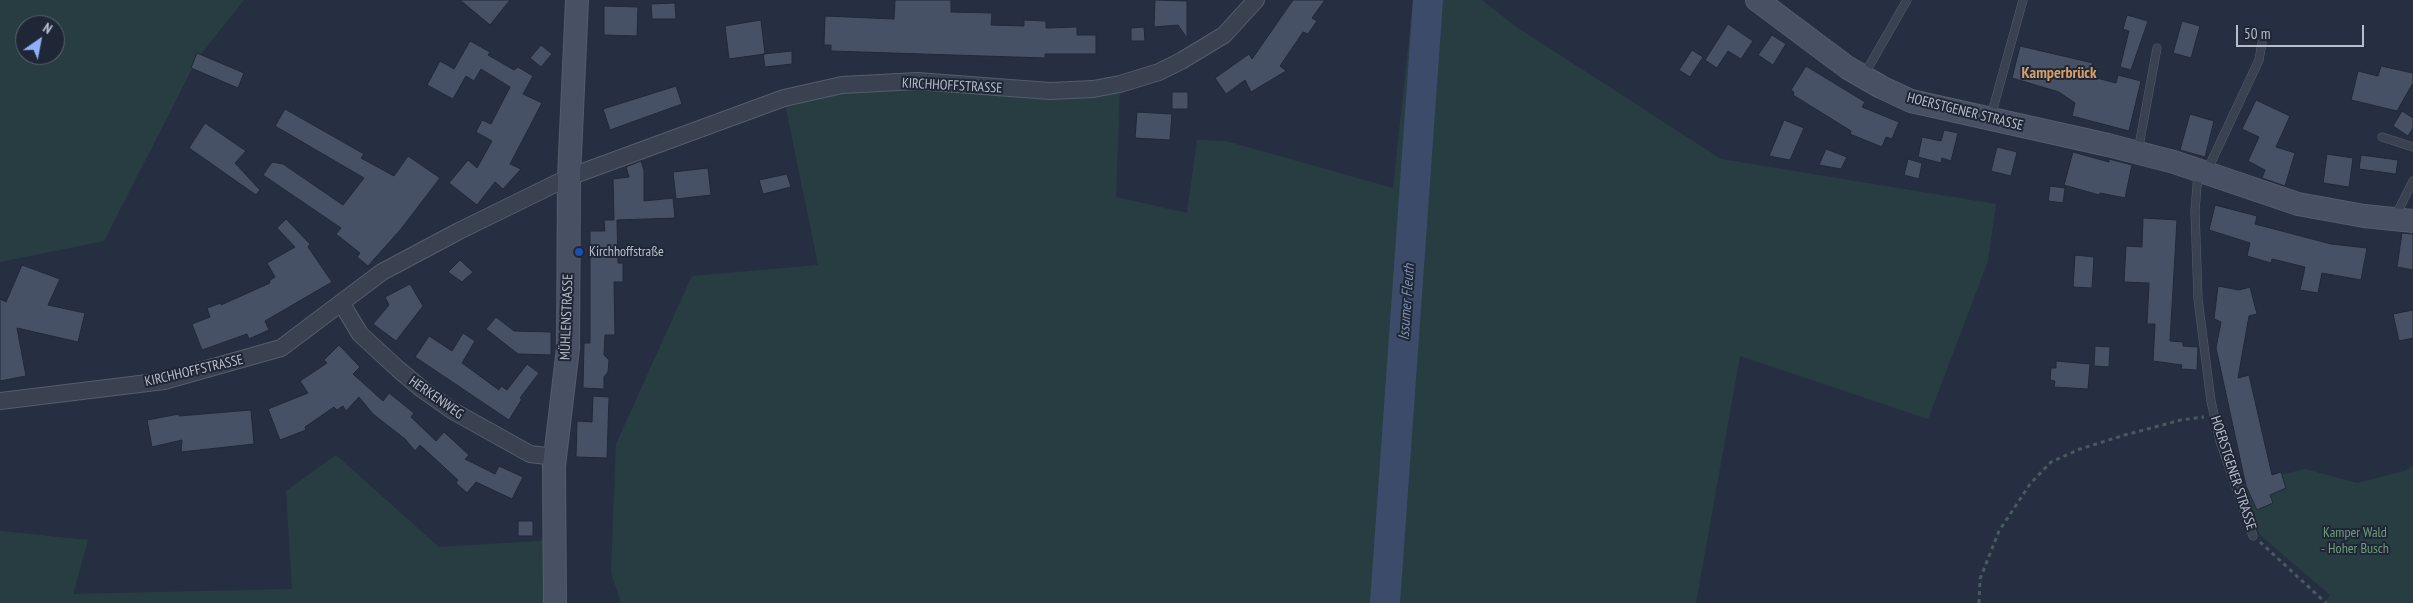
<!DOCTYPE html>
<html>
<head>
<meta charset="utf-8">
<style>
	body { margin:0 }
	#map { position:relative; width:2413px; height:603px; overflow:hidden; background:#262f41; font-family:"PT Sans Narrow",sans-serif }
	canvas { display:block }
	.north { position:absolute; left:15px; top:15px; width:50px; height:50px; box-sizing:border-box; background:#1f2736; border:1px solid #5c6372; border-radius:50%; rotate:33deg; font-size:14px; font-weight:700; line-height:20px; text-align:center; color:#b7bdcb }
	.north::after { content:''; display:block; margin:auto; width:18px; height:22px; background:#8fb0f8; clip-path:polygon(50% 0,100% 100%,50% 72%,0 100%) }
	.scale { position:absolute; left:2236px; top:25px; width:128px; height:22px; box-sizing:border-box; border:2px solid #b7bdcb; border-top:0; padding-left:6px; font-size:15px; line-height:18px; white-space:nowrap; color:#b7bdcb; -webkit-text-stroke:4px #1f2736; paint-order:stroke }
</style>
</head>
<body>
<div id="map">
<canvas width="2413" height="603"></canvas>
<div class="north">N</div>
<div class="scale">50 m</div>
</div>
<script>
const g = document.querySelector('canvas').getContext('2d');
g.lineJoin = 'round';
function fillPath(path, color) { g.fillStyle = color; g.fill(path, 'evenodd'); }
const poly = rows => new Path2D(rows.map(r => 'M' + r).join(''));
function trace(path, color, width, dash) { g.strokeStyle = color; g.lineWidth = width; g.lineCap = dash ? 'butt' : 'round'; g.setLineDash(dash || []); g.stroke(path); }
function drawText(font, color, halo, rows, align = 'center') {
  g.font = font + ' "PT Sans Narrow",sans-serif'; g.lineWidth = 4; g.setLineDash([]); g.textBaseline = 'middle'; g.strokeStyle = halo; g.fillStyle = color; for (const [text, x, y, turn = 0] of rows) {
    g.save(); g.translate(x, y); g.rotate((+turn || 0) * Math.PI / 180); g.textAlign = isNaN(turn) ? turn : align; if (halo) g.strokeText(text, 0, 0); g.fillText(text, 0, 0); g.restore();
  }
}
const green = poly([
	[0,0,244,0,197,59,104,241,0,262],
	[25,25,55,25,55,55,25,55],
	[1413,0,1482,0,1515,26,1721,159,1996,204,1988,261,1928,419,1740,356,1696,603,621,603,611,572,616,444,692,276,818,265,784,98,842,85,988,88,1120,84,1116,197,1187,213,1197,140,1226,141,1393,188],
	[336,455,439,547,555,540,555,603,0,603,0,531,88,540,73,594,292,589,286,491],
	[2413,466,2413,603,2325,603,2330,595,2260,535,2239,485,2305,469,2357,483,2404,471]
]);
const river = poly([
	[1385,603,1428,0]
]);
const building = poly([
	[460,0,510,0,490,25,460,0],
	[895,0,951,0,951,12,992,13,991,25,1024,26,1024,20,1046,21,1046,28,1077,27,1077,35,1096,35,1096,54,1045,54,1045,58,831,51,831,45,824,45,825,16,894,19,895,0],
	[1155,0,1187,1,1187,38,1178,25,1154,27,1155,0],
	[1293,0,1325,0,1312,18,1317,21,1308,34,1303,32,1280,66,1286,71,1251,92,1245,80,1226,94,1215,78,1249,54,1252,59,1293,0],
	[675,3,676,19,652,19,651,4,675,3],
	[604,6,638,7,637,36,604,35,604,6],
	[2127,15,2148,21,2131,70,2120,67,2129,31,2123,29,2127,15],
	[761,20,765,54,729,59,725,26,761,20],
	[2182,21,2200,26,2191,58,2173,53,2182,21],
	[1728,24,1753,41,1741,59,1728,51,1717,68,1705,60,1728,24],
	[1144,27,1145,41,1131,41,1131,28,1144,27],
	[1772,35,1786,44,1773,65,1758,55,1772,35],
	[470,41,490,52,488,55,514,70,518,67,533,76,523,94,542,103,510,164,521,169,503,189,495,182,477,205,449,183,468,160,477,168,492,141,476,132,482,120,491,124,510,87,481,69,474,81,466,76,453,99,427,85,440,61,454,69,470,41],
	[541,45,552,54,541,67,530,58,541,45],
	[2020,46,2093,63,2089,76,2116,83,2118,75,2141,81,2129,131,2072,116,2075,103,2059,92,2012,78,2020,46],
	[1692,50,1703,57,1690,77,1679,70,1692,50],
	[792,51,792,64,765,67,763,54,792,51],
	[197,53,244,73,238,88,191,68,197,53],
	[1806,66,1865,102,1862,107,1899,122,1892,139,1886,137,1882,147,1850,134,1851,131,1793,95,1794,92,1791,90,1806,66],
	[2381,66,2413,73,2413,83,2397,111,2351,100,2358,71,2378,76,2381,66],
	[676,86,682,104,610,130,603,109,676,86],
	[1172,92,1188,92,1188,109,1172,109,1172,92],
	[2256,100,2290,116,2276,147,2295,153,2285,186,2262,178,2265,170,2248,161,2259,137,2242,129,2256,100],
	[285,109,364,154,361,158,394,176,408,156,440,178,401,229,368,266,357,257,360,253,336,234,341,228,263,175,272,162,283,164,343,205,364,178,275,126,285,109],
	[2402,111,2413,118,2413,128,2408,136,2393,126,2402,111],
	[1137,112,1172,114,1170,140,1135,138,1137,112],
	[2190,114,2214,121,2205,157,2180,150,2190,114],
	[1784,120,1804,128,1790,160,1769,156,1784,120],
	[205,123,246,151,235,163,260,190,256,195,189,148,205,123],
	[1944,130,1958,133,1951,161,1942,158,1941,163,1918,157,1922,137,1941,141,1944,130],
	[1997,147,2017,152,2011,176,1991,171,1997,147],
	[1826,149,1847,157,1841,169,1819,165,1826,149],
	[2073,152,2109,162,2109,159,2132,165,2125,198,2100,193,2099,195,2064,185,2073,152],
	[2327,154,2353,158,2349,187,2323,183,2327,154],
	[2361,155,2398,160,2396,174,2359,169,2361,155],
	[1908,159,1922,163,1919,179,1904,175,1908,159],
	[641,161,644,170,644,201,673,198,675,218,617,220,618,263,623,263,623,282,614,282,615,335,605,335,604,355,609,360,608,372,604,377,604,389,583,388,584,343,590,343,590,231,605,231,604,220,614,220,613,179,629,177,626,167,641,161],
	[708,168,711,195,676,199,673,172,708,168],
	[787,174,791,187,763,194,759,180,787,174],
	[2050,186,2065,188,2063,203,2048,201,2050,186],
	[2215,205,2257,216,2255,224,2331,244,2367,248,2361,280,2322,273,2318,293,2300,290,2305,267,2272,259,2271,263,2247,256,2250,243,2209,230,2215,205],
	[2143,218,2177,220,2170,341,2183,342,2183,346,2198,347,2197,370,2181,369,2182,365,2153,361,2155,324,2147,324,2149,283,2124,282,2126,246,2142,247,2143,218],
	[286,219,310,244,308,247,332,282,265,321,269,330,249,339,247,334,202,350,192,324,210,317,207,308,221,303,221,305,270,283,269,281,275,277,267,263,295,247,277,228,286,219],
	[2402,233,2413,234,2413,270,2397,267,2402,233],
	[2075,255,2094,257,2092,288,2073,287,2075,255],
	[460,260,473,272,462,282,448,272,460,260],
	[22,265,60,279,48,305,85,313,78,342,17,328,26,376,0,381,0,299,6,302,22,265],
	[410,284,423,306,396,341,373,324,389,305,385,297,410,284],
	[2218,286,2239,290,2250,287,2257,314,2249,316,2238,378,2249,375,2272,475,2281,472,2286,488,2270,495,2273,503,2257,510,2246,486,2216,348,2221,322,2214,319,2218,286],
	[2413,310,2413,338,2399,341,2393,314,2413,310],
	[496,317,514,331,551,332,551,355,518,354,486,329,496,317],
	[463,333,475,341,462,363,499,390,501,386,507,390,527,364,539,373,520,398,522,399,509,420,415,357,429,336,452,351,463,333],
	[339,345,360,367,353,374,383,401,389,393,414,413,411,417,436,441,444,432,469,455,465,459,495,474,499,466,523,477,512,499,476,482,467,493,456,483,458,480,420,445,415,451,405,439,373,414,359,397,346,411,343,406,337,410,334,407,305,427,306,430,280,440,268,409,308,393,300,381,327,363,324,360,339,345],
	[2095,346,2110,347,2109,367,2094,366,2095,346],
	[2056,361,2090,364,2088,389,2054,387,2055,381,2050,380,2051,368,2056,368,2056,361],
	[593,396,609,397,607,458,576,457,577,421,592,422,593,396],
	[251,410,254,444,181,452,182,440,152,447,147,420,179,414,179,416,251,410],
	[518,521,533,521,533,536,518,536,518,521]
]);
const path = poly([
	[2260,542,2326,603],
	[1979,603,1980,579,1999,531,2030,484,2051,462,2080,449,2125,435,2181,420,2204,417]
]);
const lane = poly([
	[1862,74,1868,68,1907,0],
	[1991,116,2023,0],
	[2382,137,2413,147],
	[2138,151,2157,48],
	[2207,171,2259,60,2262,43],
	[2198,173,2195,211,2198,299,2211,401,2220,441,2253,536],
	[2393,215,2399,209,2413,181]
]);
const street = poly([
	[342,304,360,334,398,369,423,390,453,411,530,454,555,457],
	[0,401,164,381,281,348,382,272,459,231,569,177,784,98,842,85,917,81,1050,91,1093,89,1120,84,1159,72,1181,61,1224,35,1256,0]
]);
const secondary = poly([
	[1757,0,1848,68,1881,87,1911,101,2108,145,2174,162,2298,204,2364,216,2413,221],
	[555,603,554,466,568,348,569,177,577,0]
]);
const markers = [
	[579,252,5,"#1a4fb4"]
];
const streetNames = [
	["KIRCHHOFFSTRASSE",952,86,3],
	["HOERSTGENER STRASSE",1965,112,14],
	["MÜHLENSTRASSE",567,317,-88],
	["KIRCHHOFFSTRASSE",194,371,-13],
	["HERKENWEG",436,398,35],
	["HOERSTGENER STRASSE",2233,473,72]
];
const poiNames = [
	["Kirchhoffstraße",589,252]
];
const parkNames = [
	["Kamper Wald",2355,533],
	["- Hoher Busch",2355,549]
];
const waterNames = [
	["Issumer Fleuth",1407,302,-86]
];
const quarterNames = [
	["Kamperbrück",2059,73]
];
fillPath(green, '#283d42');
trace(river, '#3c4b69', 30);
fillPath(building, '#475165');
trace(building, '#212938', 1);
trace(lane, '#555d6b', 9);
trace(street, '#555d6b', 18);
trace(secondary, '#555d6b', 24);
trace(path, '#465a5f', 3, [4, 4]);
trace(lane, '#3a4251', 8);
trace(street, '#3a4251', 16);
trace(secondary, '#485064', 22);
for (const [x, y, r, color] of markers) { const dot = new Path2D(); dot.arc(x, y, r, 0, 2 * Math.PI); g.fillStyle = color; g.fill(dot); trace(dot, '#1f2736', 2); }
drawText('14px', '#b7bdcb', '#1f2736', streetNames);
drawText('14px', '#b7bdcb', '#1f2736', poiNames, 'left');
drawText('14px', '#6e9c7c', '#1f2736', parkNames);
drawText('italic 15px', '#7e90b2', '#1f2736', waterNames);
drawText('bold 16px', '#d59f67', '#1f2736', quarterNames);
</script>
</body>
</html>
